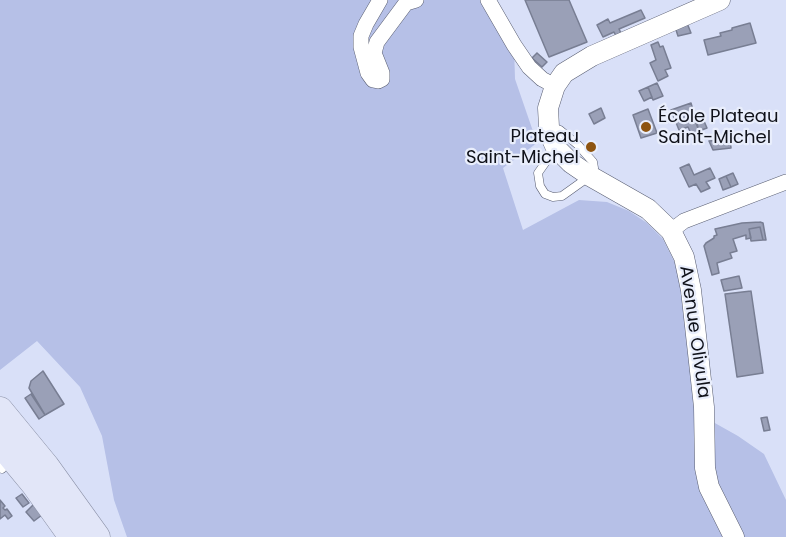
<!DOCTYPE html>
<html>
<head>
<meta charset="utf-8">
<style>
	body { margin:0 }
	canvas { display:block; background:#d9e0f8 }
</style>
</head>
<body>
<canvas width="786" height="537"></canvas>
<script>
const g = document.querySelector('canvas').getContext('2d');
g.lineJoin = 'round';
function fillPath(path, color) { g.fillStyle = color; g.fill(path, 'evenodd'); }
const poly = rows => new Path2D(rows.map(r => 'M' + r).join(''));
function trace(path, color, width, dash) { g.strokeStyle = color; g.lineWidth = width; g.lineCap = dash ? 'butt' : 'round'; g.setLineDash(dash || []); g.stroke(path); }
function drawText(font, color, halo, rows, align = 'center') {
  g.font = font + ' Poppins,sans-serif'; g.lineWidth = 4.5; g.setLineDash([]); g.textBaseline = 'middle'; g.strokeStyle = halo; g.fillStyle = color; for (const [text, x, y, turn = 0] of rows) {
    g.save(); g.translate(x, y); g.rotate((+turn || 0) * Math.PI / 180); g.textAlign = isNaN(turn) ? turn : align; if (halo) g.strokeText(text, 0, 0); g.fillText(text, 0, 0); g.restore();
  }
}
const green = poly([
	[0,0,488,0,514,45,515,79,537,143,503,168,523,230,579,200,607,202,629,211,647,223,663,239,675,263,682,294,697,413,738,436,764,454,786,500,786,537,127,537,114,500,102,436,80,387,37,341,0,370]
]);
const building = poly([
	[525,0,569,0,587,42,549,57,525,0],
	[641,10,645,18,619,29,621,33,616,36,614,32,603,37,597,25,608,19,610,23,641,10],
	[687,23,691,33,678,36,675,27,687,23],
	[750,23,756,43,708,55,704,40,721,36,720,33,732,30,732,28,750,23],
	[658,42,660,47,663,46,671,68,665,70,668,76,658,81,650,63,656,60,651,45,658,42],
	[537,53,547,62,542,67,532,58,537,53],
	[657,83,663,96,653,100,648,87,657,83],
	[648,87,652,97,644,101,639,91,648,87],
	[691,103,699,131,691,134,688,127,679,130,671,110,691,103],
	[601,108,605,118,594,124,589,114,601,108],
	[648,109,657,133,641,138,633,115,648,109],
	[700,112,707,128,699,131,694,118,696,117,695,114,700,112],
	[730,139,731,148,713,150,709,141,730,139],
	[689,164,694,175,710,168,715,178,706,182,710,188,701,192,696,184,689,187,680,168,689,164],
	[733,173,738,184,731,187,726,176,733,173],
	[726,176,731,187,723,190,719,179,726,176],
	[760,222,763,223,766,240,763,240,760,227,749,229,751,238,746,239,746,235,733,239,737,251,730,253,732,258,717,263,719,273,712,275,704,246,706,243,714,238,714,236,717,235,715,229,742,223,760,222],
	[760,227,763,240,751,241,749,229,760,227],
	[739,276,742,288,724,291,721,280,739,276],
	[751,291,763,373,737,377,725,294,751,291],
	[43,371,64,404,45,415,29,388,31,381,43,371],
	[31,394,45,415,39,419,25,398,31,394],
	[767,417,770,430,764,431,761,418,767,417],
	[22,494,29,503,23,507,16,498,22,494],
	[0,500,5,506,3,508,5,510,7,509,12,516,8,519,5,515,0,519,0,500],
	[34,504,42,515,34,521,26,512,34,504]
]);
const service = poly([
	[552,127,560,130,578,145,593,162,594,168,590,176,562,196,553,197,545,194,540,186,538,173,555,149],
	[0,467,2,469]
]);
const minor = poly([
	[380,0,366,24,361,36,361,47,368,73,373,80,378,81,382,79,382,73,374,53,377,42,406,3,416,0],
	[488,0,514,45,529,67,542,79,555,86],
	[671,231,684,221,786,182]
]);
const tertiary = poly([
	[720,0,592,56,564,73,555,86,548,108,549,127,551,137,556,148,571,163,590,176,648,209,671,231,684,257,691,290,704,407,705,468,709,487,734,537]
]);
const primary = poly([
	[0,410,46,466,97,537],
	[0,443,34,484,72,537]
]);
const markers = [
	[646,127,6,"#8e5410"],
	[591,147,6,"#8e5410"]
];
const poiNames = [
	["École Plateau",658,117],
	["Saint-Michel",658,138],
	["Plateau",579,137,"right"],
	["Saint-Michel",579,158,"right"]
];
const streetNames = [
	["Avenue Olivula",694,332,82]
];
fillPath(green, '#b6c0e7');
fillPath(building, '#9aa0b7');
trace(building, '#787e93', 1.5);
trace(service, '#595e72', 9);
trace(minor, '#595e72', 16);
trace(tertiary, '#595e72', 21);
trace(primary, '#8b91a7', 27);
trace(service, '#fff', 8);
trace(minor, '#fff', 15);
trace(tertiary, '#fff', 20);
trace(primary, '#e2e6f8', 26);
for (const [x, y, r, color] of markers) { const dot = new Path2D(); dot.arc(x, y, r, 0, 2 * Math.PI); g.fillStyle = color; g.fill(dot); trace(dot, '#e9eefc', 2); }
drawText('18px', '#0f1119', '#e9eefc', poiNames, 'left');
drawText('18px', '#0f1119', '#e9eefc', streetNames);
</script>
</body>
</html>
